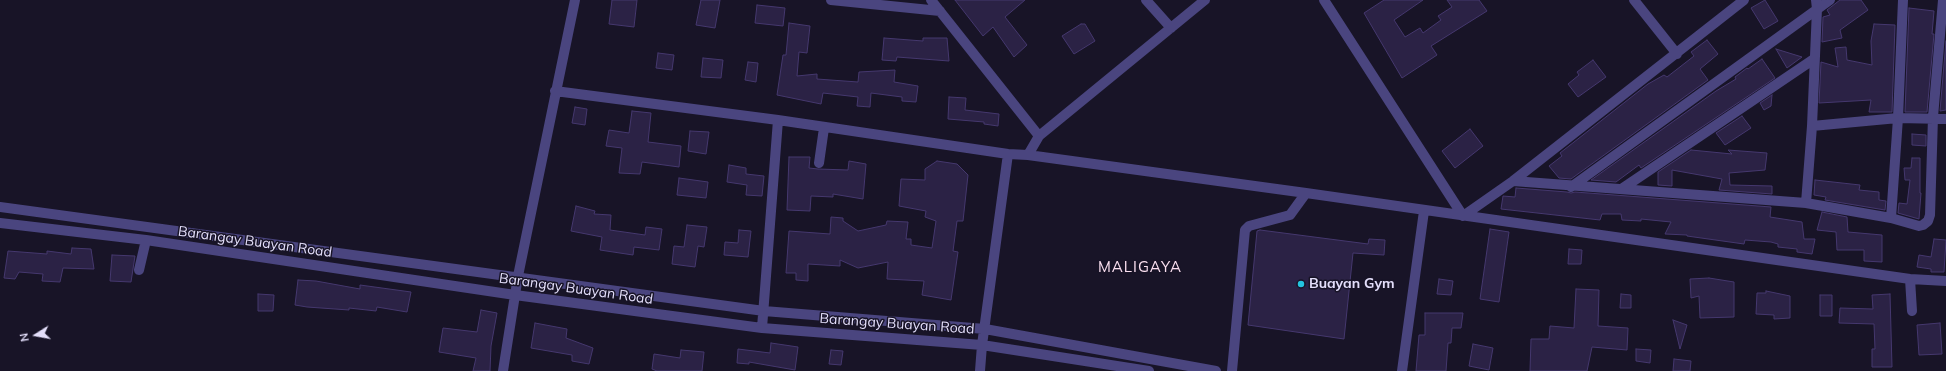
<!DOCTYPE html>
<html>
<head>
<meta charset="utf-8">
<style>
	body { margin:0 }
	#map { position:relative; width:1946px; height:371px; overflow:hidden; background:#181427; font-family:Mulish,sans-serif }
	canvas { display:block }
	.north { position:absolute; left:16px; top:315px; width:40px; height:40px; -webkit-text-stroke:3px #181427; paint-order:stroke; rotate:259deg; font-size:11px; font-weight:700; line-height:16px; text-align:center; color:#e3defa }
	.north::after { content:''; display:block; margin:auto; width:14px; height:18px; background:#e3defa; clip-path:polygon(50% 0,100% 100%,50% 72%,0 100%) }
</style>
</head>
<body>
<div id="map">
<canvas width="1946" height="371"></canvas>
<div class="north">N</div>
</div>
<script>
const g = document.querySelector('canvas').getContext('2d');
g.lineJoin = 'round';
function fillPath(path, color) { g.fillStyle = color; g.fill(path, 'evenodd'); }
const poly = rows => new Path2D(rows.map(r => 'M' + r).join(''));
function trace(path, color, width, dash) { g.strokeStyle = color; g.lineWidth = width; g.lineCap = dash ? 'butt' : 'round'; g.setLineDash(dash || []); g.stroke(path); }
function drawText(font, color, halo, rows, align = 'center') {
  g.font = font + ' Mulish,sans-serif'; g.lineWidth = 3; g.setLineDash([]); g.textBaseline = 'middle'; g.strokeStyle = halo; g.fillStyle = color; for (const [text, x, y, turn = 0] of rows) {
    g.save(); g.translate(x, y); g.rotate((+turn || 0) * Math.PI / 180); g.textAlign = isNaN(turn) ? turn : align; if (halo) g.strokeText(text, 0, 0); g.fillText(text, 0, 0); g.restore();
  }
}
const building = poly([
	[612,0,637,0,634,27,609,24,612,0],
	[701,0,720,0,715,28,696,25,701,0],
	[955,0,1025,0,1005,17,1027,45,1014,57,993,27,983,36,955,0],
	[1384,0,1423,0,1394,20,1405,37,1420,28,1423,33,1441,20,1438,16,1452,7,1447,0,1479,0,1487,11,1431,46,1437,55,1402,78,1364,13,1384,0],
	[1765,0,1778,21,1764,29,1751,8,1765,0],
	[1840,0,1861,0,1868,10,1840,30,1842,38,1822,42,1823,17,1830,15,1827,10,1840,0],
	[757,5,785,8,783,26,755,23,757,5],
	[1909,8,1934,11,1932,34,1934,34,1927,112,1905,112,1909,8],
	[789,23,810,26,807,53,799,52,797,76,817,74,817,79,858,82,859,72,895,70,894,82,918,86,916,102,902,101,902,97,871,93,870,107,857,106,858,97,823,93,821,104,777,95,783,55,786,55,789,23],
	[1081,24,1085,24,1095,41,1074,54,1062,36,1081,24],
	[1874,24,1895,25,1892,112,1869,112,1871,100,1819,103,1821,62,1838,67,1835,48,1846,47,1847,60,1872,65,1871,41,1874,24],
	[884,38,923,41,923,38,947,38,949,61,897,57,896,61,882,60,884,38],
	[1707,40,1718,54,1700,69,1708,80,1571,179,1559,178,1549,166,1562,156,1560,153,1648,84,1664,75,1667,77,1694,56,1691,52,1707,40],
	[1946,41,1946,110,1940,111,1946,41],
	[1776,49,1802,57,1787,68,1776,49],
	[658,53,674,55,672,70,656,68,658,53],
	[703,58,723,60,721,78,701,77,703,58],
	[1762,59,1775,78,1641,168,1639,165,1616,182,1591,180,1716,91,1736,79,1735,77,1747,68,1748,69,1762,59],
	[1593,60,1606,77,1578,97,1568,84,1579,75,1577,72,1593,60],
	[748,62,758,63,756,82,745,80,748,62],
	[1772,95,1771,106,1764,110,1760,103,1772,95],
	[949,97,966,98,965,110,999,114,998,126,984,124,984,122,948,119,949,97],
	[575,107,587,109,585,125,572,123,575,107],
	[632,111,651,113,648,142,681,146,679,167,642,162,640,174,619,173,622,148,606,146,609,130,629,133,632,111],
	[1742,116,1751,128,1725,145,1716,133,1742,116],
	[1470,129,1483,146,1455,168,1442,151,1470,129],
	[690,131,709,132,706,154,688,151,690,131],
	[1912,134,1926,135,1926,146,1912,145,1912,134],
	[1691,150,1732,154,1728,150,1767,153,1765,170,1729,173,1730,185,1772,186,1772,194,1719,190,1722,179,1672,170,1672,186,1658,185,1658,172,1691,150],
	[789,157,810,157,809,168,818,169,848,170,849,161,866,164,863,199,833,194,833,197,811,196,810,211,787,210,789,157],
	[1912,158,1920,158,1920,193,1921,193,1919,219,1898,213,1899,203,1907,204,1910,180,1905,180,1904,168,1911,168,1912,158],
	[937,161,957,164,968,175,963,221,957,221,953,251,958,252,951,300,922,295,924,281,887,279,888,262,858,268,840,260,840,266,808,264,808,281,796,280,796,273,786,273,789,231,830,234,831,217,843,218,843,221,858,231,886,225,887,221,908,222,906,239,911,239,911,245,932,248,936,221,925,217,926,211,899,206,901,179,925,180,925,169,937,161],
	[729,165,746,168,746,174,764,176,762,196,746,195,747,185,727,182,729,165],
	[679,178,708,182,706,198,677,195,679,178],
	[1815,180,1860,185,1859,190,1879,192,1879,200,1886,201,1885,210,1825,200,1826,197,1814,195,1815,180],
	[1516,188,1567,192,1571,193,1575,192,1771,207,1770,217,1802,222,1804,239,1815,239,1812,254,1797,252,1797,249,1778,247,1778,244,1771,242,1745,240,1744,244,1687,236,1687,235,1665,234,1671,222,1641,219,1641,221,1622,220,1621,214,1602,214,1600,220,1501,209,1503,196,1515,197,1516,188],
	[576,206,595,211,594,214,611,215,610,230,645,235,646,227,662,229,659,250,634,247,633,255,600,250,602,237,571,231,576,206],
	[1822,212,1847,217,1848,232,1882,235,1882,262,1864,261,1864,250,1837,250,1836,232,1817,230,1822,212],
	[687,225,707,227,704,247,698,246,695,267,672,264,674,246,684,247,687,225],
	[1490,229,1509,232,1499,302,1480,299,1490,229],
	[739,230,751,231,748,257,724,255,725,242,738,243,739,230],
	[1260,230,1368,244,1369,239,1385,240,1384,255,1353,253,1344,339,1248,325,1257,231,1260,230],
	[1934,239,1946,240,1944,272,1931,272,1931,269,1917,267,1919,255,1931,257,1934,239],
	[72,248,91,249,94,269,63,268,60,282,42,281,43,274,19,272,15,279,4,278,8,251,47,254,47,251,71,254,72,248],
	[1569,249,1582,250,1581,264,1568,264,1569,249],
	[112,255,135,256,131,282,110,281,112,255],
	[1709,278,1734,282,1734,317,1700,318,1699,296,1691,298,1690,279,1709,278],
	[1439,279,1453,281,1451,295,1437,294,1439,279],
	[298,280,316,281,360,289,360,285,411,292,407,312,377,307,376,311,349,308,349,310,307,307,295,305,298,280],
	[1576,289,1599,290,1598,326,1628,328,1627,350,1592,347,1587,371,1530,371,1531,339,1549,339,1550,326,1574,328,1576,289],
	[1766,291,1790,296,1790,318,1774,319,1774,315,1756,314,1757,293,1766,293,1766,291],
	[258,294,274,295,273,311,258,311,258,294],
	[1621,294,1631,295,1631,308,1620,308,1621,294],
	[1890,294,1892,367,1872,367,1872,349,1875,349,1874,324,1839,323,1840,308,1873,309,1872,295,1890,294],
	[1820,295,1832,295,1832,316,1820,316,1820,295],
	[481,310,497,313,491,346,490,371,473,371,476,358,439,352,443,328,477,332,481,310],
	[1425,313,1463,313,1461,328,1452,328,1451,343,1448,343,1446,371,1416,371,1419,335,1425,335,1425,313],
	[1673,320,1687,325,1680,349,1673,320],
	[535,323,567,329,566,338,593,348,589,364,572,361,572,355,531,348,535,323],
	[1940,323,1942,354,1919,355,1917,325,1940,323],
	[771,343,798,347,795,370,749,362,749,364,737,363,738,349,770,353,771,343],
	[1473,344,1493,348,1489,370,1469,366,1473,344],
	[1636,349,1651,350,1650,363,1636,361,1636,349],
	[681,350,704,352,702,371,657,371,652,369,654,354,680,358,681,350],
	[831,350,843,351,841,365,829,364,831,350],
	[1674,359,1691,361,1690,371,1673,371,1674,359]
]);
const minor = poly([
	[831,0,940,11],
	[931,0,1039,136],
	[1146,0,1171,28],
	[1324,0,1463,216,1513,181,1744,0],
	[1634,0,1677,54],
	[555,91,778,120,1008,154,1028,155,1306,193,1910,279,1946,281],
	[1812,126,1898,118,1946,119],
	[1028,155,1039,136,1205,0],
	[819,163,824,128],
	[1513,181,1806,203,1891,218,1919,226,1923,225,1928,221,1930,215,1933,117,1943,0],
	[1571,187,1830,0],
	[1623,188,1814,59],
	[1806,203,1812,126,1817,9,1816,0],
	[0,207,764,311,985,329,1216,371],
	[1891,218,1898,118,1903,0],
	[0,223,146,240,515,295,762,328,982,345,1149,371],
	[139,270,146,240],
	[1910,279,1912,311],
	[762,328,778,120],
	[503,371,518,276,575,0],
	[980,371,982,345,1008,154],
	[1232,371,1245,230,1249,226,1290,215,1306,193],
	[1402,371,1424,211]
]);
const markers = [
	[1301,284,4,"#24c5e0"]
];
const streetNames = [
	["Barangay Buayan Road",255,242,8],
	["Barangay Buayan Road",576,289,8],
	["Barangay Buayan Road",897,324,4]
];
const poiNames = [
	["Buayan Gym",1309,284]
];
const neighbourhoodNames = [
	["MALIGAYA",1140,267]
];
fillPath(building, '#2b2245');
trace(building, '#45386e', 1);
trace(minor, '#4a457f', 10);
for (const [x, y, r, color] of markers) { const dot = new Path2D(); dot.arc(x, y, r, 0, 2 * Math.PI); g.fillStyle = color; g.fill(dot); trace(dot, '#181427', 1.5); }
drawText('14px', '#e3defa', '#181427', streetNames);
drawText('bold 14px', '#e3defa', '#181427', poiNames, 'left');
g.letterSpacing = '1px';
drawText('15px', '#fbe0f0', '#181427', neighbourhoodNames);
g.letterSpacing = '0px';
</script>
</body>
</html>
